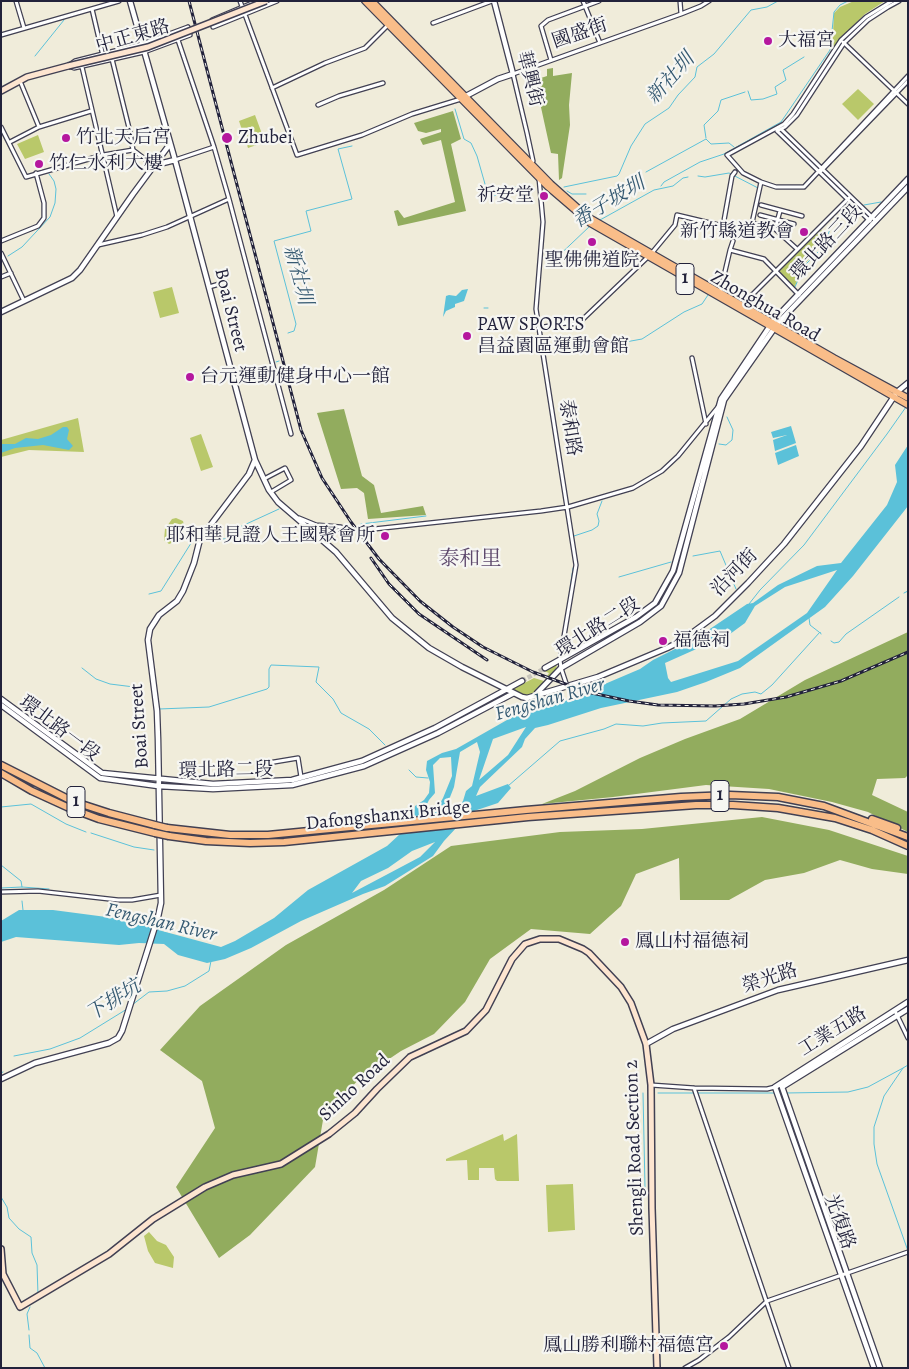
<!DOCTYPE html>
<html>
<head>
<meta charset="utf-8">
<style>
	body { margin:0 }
	#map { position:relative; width:909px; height:1369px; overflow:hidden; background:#f0ecda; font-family:Alegreya,serif }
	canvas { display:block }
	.frame { position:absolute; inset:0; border:2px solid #22223b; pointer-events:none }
</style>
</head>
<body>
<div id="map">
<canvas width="909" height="1369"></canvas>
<div class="frame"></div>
</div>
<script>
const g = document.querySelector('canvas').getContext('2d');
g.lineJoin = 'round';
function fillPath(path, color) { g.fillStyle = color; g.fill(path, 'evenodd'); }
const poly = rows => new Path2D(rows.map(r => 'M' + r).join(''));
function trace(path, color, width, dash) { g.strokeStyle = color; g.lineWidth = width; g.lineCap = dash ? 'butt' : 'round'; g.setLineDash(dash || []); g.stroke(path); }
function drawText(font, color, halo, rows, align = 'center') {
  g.font = font + ' Alegreya,"Noto Serif TC",serif'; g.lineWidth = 4.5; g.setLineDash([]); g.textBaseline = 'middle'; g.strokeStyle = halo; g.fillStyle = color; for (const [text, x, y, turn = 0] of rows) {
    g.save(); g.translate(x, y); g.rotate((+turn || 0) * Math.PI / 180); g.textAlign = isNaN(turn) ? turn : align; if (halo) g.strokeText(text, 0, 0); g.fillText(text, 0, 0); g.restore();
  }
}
const green = poly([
	[854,1,885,1,865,14,843,36,832,52,834,13,840,7],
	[858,89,874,104,858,120,842,104],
	[255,115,265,142,248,148,239,121],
	[38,135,44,152,25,159,17,144],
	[821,230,824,233,818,246,812,252,814,254,797,272,798,280,794,288,778,271],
	[172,287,179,313,160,318,153,292],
	[78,418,84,452,29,450,1,457,1,440],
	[201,434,213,467,201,471,190,438],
	[176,518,183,521,185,530,177,541,169,544,164,540,165,529,172,519],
	[557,664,556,669,552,675,534,694,522,696,511,690,534,678,544,681,549,673,544,671],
	[503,1134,504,1141,517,1134,519,1181,497,1181,495,1179,494,1168,479,1168,479,1180,468,1180,467,1160,446,1161,446,1159],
	[573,1184,575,1230,548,1232,546,1185],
	[149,1232,157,1241,166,1245,174,1257,173,1268,155,1263,148,1251,144,1236]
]);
const forest = poly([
	[553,68,553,76,572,73,569,105,570,125,562,178,559,180,558,154,551,153,535,80,547,76,547,69],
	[453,111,461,139,451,144,466,211,398,226,394,211,398,210,404,218,455,202,441,140,423,145,420,139,441,132,441,129,426,133,418,131,414,123],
	[344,409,362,476,374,485,381,513,423,506,426,515,368,519,364,493,357,488,341,489,317,413],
	[908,632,908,775,905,778,877,779,872,795,908,812,908,832,868,812,832,802,769,789,706,785,613,797,542,804,575,791,640,758,685,739,740,719,805,680],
	[762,817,829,830,908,856,908,874,872,869,840,860,804,873,765,880,729,900,680,900,679,858,636,874,621,906,590,934,531,929,490,959,465,1002,434,1034,401,1051,358,1080,323,1120,315,1167,250,1235,219,1258,176,1187,215,1128,202,1081,160,1050,200,1006,286,945,384,890,451,846,560,832,642,829]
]);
const water = poly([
	[468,289,464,301,455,304,455,307,446,311,443,317,446,296,449,295,456,296,462,290],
	[791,426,796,443,775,451,773,440,787,435,773,438,771,432],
	[63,427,67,427,69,430,67,439,73,446,69,450,43,445,15,448,1,453,1,444,15,444,26,438,38,439,51,435],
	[796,445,799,456,778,465,775,453],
	[908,445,908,506,853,576,825,607,740,668,706,682,677,692,601,708,548,725,535,728,525,739,522,747,480,787,476,796,508,784,511,788,498,803,471,812,444,841,433,856,385,886,363,894,301,921,251,948,225,959,207,963,178,955,164,944,139,943,119,945,16,937,1,942,1,921,19,910,53,910,152,923,162,931,221,947,235,941,274,918,308,890,387,846,413,822,415,806,424,800,429,793,430,782,426,770,427,761,442,753,456,749,514,716,527,710,539,709,558,704,640,669,653,660,695,639,747,604,753,603,778,585,817,566,841,563,887,505,897,482,895,465],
	[837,570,807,613,738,661,671,682,668,678,665,663,730,634,745,623,755,606,785,587],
	[526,727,508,755,479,780,493,739],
	[477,742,480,752,472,786,466,791,463,801,453,813,443,815,454,787,460,752],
	[451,757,452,776,443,798,434,814,421,816,429,800,435,793,433,765,440,758],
	[435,842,420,857,352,893,361,881,388,868,412,851]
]);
const stream = poly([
	[35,56,64,20],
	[748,91,751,100,763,99,777,94,775,87,786,80,783,70,804,57],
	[455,109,464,139,471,143,477,156,489,198,515,187],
	[706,138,704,125,718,111,721,100,745,92],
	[646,172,706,139,711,144,729,143,734,147],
	[698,176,705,177,729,173,758,188],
	[661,186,664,182,700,162,724,154,781,122,830,50,834,12,840,5,848,1],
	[564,187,617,176,619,174,631,146,645,124,669,108,678,95,695,77,697,67,714,54,751,10,767,7,778,1],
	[567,191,572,194,586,194],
	[864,205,881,202],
	[600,220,654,190,673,186,683,178,688,177],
	[8,256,22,247,50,217,55,203,56,189,54,181,49,174],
	[551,263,590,226],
	[795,287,798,280,798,272,822,248,832,225],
	[484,308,488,308],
	[288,333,294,331,296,324,274,241,311,231,306,211,352,199,338,149,352,146],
	[544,342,562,349,620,343,642,339,684,312,702,304,708,295],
	[276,362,279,361],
	[719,444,726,445,732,440,733,430,727,417],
	[361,524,426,516],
	[574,536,592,530,598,526,599,521,597,514,602,501],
	[207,538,225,539,231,531,279,509],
	[693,556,720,551,736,589],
	[619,577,671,562],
	[904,593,908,591],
	[149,594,161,591,193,540,198,542],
	[568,604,573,568],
	[749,604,760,590,804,545,887,434,906,407],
	[809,618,810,625,819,632],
	[831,641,834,643,839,642,846,634,899,597],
	[82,668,96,679,110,684,142,688],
	[159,709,209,707,267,689,269,687,269,669,271,665,319,667,316,682,333,699,341,713,369,729,385,745],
	[409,770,416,777,428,778],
	[508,786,560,741,604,729,616,724,643,726,662,723,706,721,731,699,742,694,755,692,761,694,772,685,820,632,821,634],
	[1,807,31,804,66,824,86,832],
	[91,833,134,847,154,850],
	[1,865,21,881,22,887],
	[1,888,22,887,49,889],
	[22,901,23,910],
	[132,1005,149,992,167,991,185,986,209,971,211,961],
	[14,1056,50,1049,80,1038,127,1009],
	[1,1073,3,1072],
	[643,1093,645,1187],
	[658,1093,775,1093],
	[786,1093,848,1092,868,1087,903,1068],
	[1,1197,7,1207,9,1218,19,1229,31,1237,32,1253,37,1265,38,1294],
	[908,1251,877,1164,874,1144,874,1127,884,1096,903,1068,908,1065],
	[29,1330,27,1314,30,1307],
	[29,1335,30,1348,37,1353,45,1368]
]);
const minorTunnel = poly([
	[341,527,374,529]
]);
const tertiaryTunnel = poly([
	[522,681,545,668]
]);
const minor = poly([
	[16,1,24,28],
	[240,1,297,155,362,135,412,114,461,99],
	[257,1,212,20,213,27,277,1],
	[583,1,600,43],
	[680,1,681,14],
	[892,1,866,17,841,40,793,114,784,124,727,155,743,173,761,182,776,187,804,187,908,76],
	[92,9,103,56],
	[433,23,492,1],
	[188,27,190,35,144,52,74,68,68,66,75,61,142,44,188,27],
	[1,35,119,1],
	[178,40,214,147,229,199,291,434],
	[843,42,908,104],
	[112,59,130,132,133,150,154,166],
	[551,60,541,26,548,20,599,1],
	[82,67,117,217],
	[20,81,39,127],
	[272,88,325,63,365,48,388,25],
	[318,105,339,96,383,83],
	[1,127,26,177,103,155,133,150],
	[781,129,876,221],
	[777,131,785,127,797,115,844,43,868,20,888,7,899,1],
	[777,131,870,221],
	[10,142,39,127,91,111],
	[175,160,214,147],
	[531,163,533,161,527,133,513,74,681,14,701,6,709,1],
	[821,171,908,81],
	[539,178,543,222,536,309,576,565,560,660,561,668,567,686],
	[761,182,752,223,775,229,797,249],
	[761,205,802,216],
	[760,215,794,224],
	[775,229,780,211],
	[1,241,38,226,44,218,44,203,36,173],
	[98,245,142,235,167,227,229,199],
	[730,250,733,241],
	[1,253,24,301],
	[1,277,11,273],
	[209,287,226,282],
	[720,293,730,250,764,259,799,295],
	[742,305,850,197],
	[538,328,566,323,575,324,581,321,651,254,675,225,677,215,723,226,732,176,735,172],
	[692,358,706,424],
	[264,479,285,468,291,480,271,492],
	[299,518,316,525,341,527],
	[374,529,541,511,568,507,633,488,662,471,678,456,718,407],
	[268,763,298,758,301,777],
	[1,892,38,891,118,900,132,900,161,895],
	[895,1011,908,1038],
	[651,1085,694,1088,767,1089,775,1087],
	[694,1088,789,1368],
	[685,1368,699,1360,729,1337,767,1301,908,1252]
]);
const tertiary = poly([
	[466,96,498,79,513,74,494,1],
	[155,165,175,160],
	[1,312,72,278,80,270,133,194,170,144],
	[255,460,269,490,278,502,336,552,392,618,429,648,462,667,522,697,527,698,598,677,667,648,681,641,715,616,748,583,784,544,861,446,897,392,908,383],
	[545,668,636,617,655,603,673,571,721,399,774,320,908,179],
	[537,693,561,668,640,622,661,606,679,573,724,400,778,323,908,187],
	[1,699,102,773,213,784,292,780,362,761,435,728,522,681],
	[1,705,100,778,158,786,213,789,292,785,364,766,438,733,514,693],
	[646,1044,673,1029,778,990,908,960],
	[1,1079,35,1063,109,1043,118,1038,122,1031,158,917,161,903,158,739,157,711,148,640,150,629,159,615,177,601,183,591,194,563,200,539,249,474,255,460,175,160,130,1],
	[874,1368,775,1087,908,1002],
	[880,1368,782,1087,908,1009]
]);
const secondary = poly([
	[1,91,27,77,68,66],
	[1,1249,3,1274,20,1307,109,1254,153,1219,205,1187,233,1175,281,1164,329,1134,355,1113,377,1089,410,1057,466,1031,486,1010,512,959,525,944,540,939,559,939,583,949,589,953,621,987,631,1003,646,1044,651,1085,652,1208,657,1368]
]);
const primary = poly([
	[365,1,548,187,590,223,908,405],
	[372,1,551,184,588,217,834,358,908,398]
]);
const motorway = poly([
	[1,765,72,801,109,813,155,825],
	[1,773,32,791,67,807,99,819,155,833],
	[872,819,897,828],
	[167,828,230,835,268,835,526,810,681,797,730,795,778,797,824,806,908,837],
	[169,836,206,841,250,843,284,842,528,817,696,805,733,805,778,808,835,818,872,830,908,846]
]);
const rail = poly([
	[189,1,301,430,322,478,351,522,379,559,420,601,453,627,483,647,533,672,587,692,629,701,658,705,715,706,744,704,786,697,841,681,908,652],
	[371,558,389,584,419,614,487,660]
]);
const secondaryBridge = poly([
	[68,66,148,47,266,1]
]);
const motorwayBridge = poly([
	[155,825,167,828],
	[155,833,169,836]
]);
const markers = [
	[768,41,5,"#b5179e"],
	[66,138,5,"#b5179e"],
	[227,138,6,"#b5179e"],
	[39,164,5,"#b5179e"],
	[544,196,5,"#b5179e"],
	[804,232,5,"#b5179e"],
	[592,242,5,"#b5179e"],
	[467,336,5,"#b5179e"],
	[190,377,5,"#b5179e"],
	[385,536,5,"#b5179e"],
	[663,641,5,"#b5179e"],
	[625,942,5,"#b5179e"],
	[724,1346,5,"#b5179e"]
];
const shields = [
	[685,279,18],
	[720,796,18],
	[76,802,18]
];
const shieldNames = [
	["1",685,279],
	["1",720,796],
	["1",76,802]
];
const streetNames = [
	["國盛街",580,34,-19],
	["中正東路",133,37,-16],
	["華興街",529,79,76],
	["環北路三段",827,243,-47],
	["Zhonghua Road",765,307,30],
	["Boai Street",230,310,76],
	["泰和路",569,428,81],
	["沿河街",735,573,-46],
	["環北路二段",598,628,-32],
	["Boai Street",140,726,-94],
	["環北路一段",59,729,37],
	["環北路二段",226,771,-1],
	["Dafongshanxi Bridge",388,816,-6],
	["榮光路",770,979,-18],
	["工業五路",833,1032,-32],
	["Sinho Road",355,1088,-43],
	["Shengli Road Section 2",635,1148,-92],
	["光復路",839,1222,71]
];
const poiNames = [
	["大福宮",778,41],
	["竹北天后宮",76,138],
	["Zhubei",238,138],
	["竹仁水利大樓",49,164],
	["祈安堂",534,196,"right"],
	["新竹縣道教會",794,232,"right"],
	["聖佛佛道院",592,261,"center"],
	["PAW SPORTS",477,325],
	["昌益園區運動會館",477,347],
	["台元運動健身中心一館",200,377],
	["耶和華見證人王國聚會所",375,536,"right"],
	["福德祠",673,641],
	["鳳山村福德祠",635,942],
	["鳳山勝利聯村福德宮",714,1346,"right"]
];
const waterNames = [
	["新社圳",671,79,-48],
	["番子坡圳",609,203,-31],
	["新社圳",297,275,75],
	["Fengshan River",550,700,-16],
	["Fengshan River",161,923,13],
	["下排坑",114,1001,-32]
];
const quarterNames = [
	["泰和里",470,560]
];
fillPath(green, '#b9c86a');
fillPath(forest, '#92ac5e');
fillPath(water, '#5bc1d9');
trace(stream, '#5bc1d9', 1);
trace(minorTunnel, '#c7c4ba', 3, [3, 1.5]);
trace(tertiaryTunnel, '#c7c4ba', 4.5, [4.5, 2]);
trace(minor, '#414053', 5.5);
trace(tertiary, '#414053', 7);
trace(secondary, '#414053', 8);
trace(primary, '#414053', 8);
trace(motorway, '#414053', 9);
trace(minor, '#fff', 3);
trace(tertiary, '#fff', 4.5);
trace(secondary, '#fde5d0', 5);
trace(primary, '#f9bd89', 5.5);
trace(motorway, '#f9bd89', 6);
trace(rail, '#22223b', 3);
trace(rail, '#f6f6f2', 1, [4]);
trace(secondaryBridge, '#414053', 8, []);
trace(motorwayBridge, '#414053', 9, []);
trace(secondaryBridge, '#fde5d0', 5);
trace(motorwayBridge, '#f9bd89', 6);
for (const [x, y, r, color] of markers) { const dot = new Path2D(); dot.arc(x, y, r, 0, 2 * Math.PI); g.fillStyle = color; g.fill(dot); trace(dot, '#f6f6f2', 2); }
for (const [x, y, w] of shields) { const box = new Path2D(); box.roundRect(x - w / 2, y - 15.5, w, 31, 4); g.fillStyle = '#f6f6f2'; g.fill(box); trace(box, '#22223b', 1); }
drawText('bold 18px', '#22223b', null, shieldNames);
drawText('19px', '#22223b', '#f6f6f2', streetNames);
drawText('19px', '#22223b', '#f6f6f2', poiNames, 'left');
drawText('italic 20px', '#365a72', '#f6f6f2', waterNames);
drawText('21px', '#5e496c', '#f6f6f2', quarterNames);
</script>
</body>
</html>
